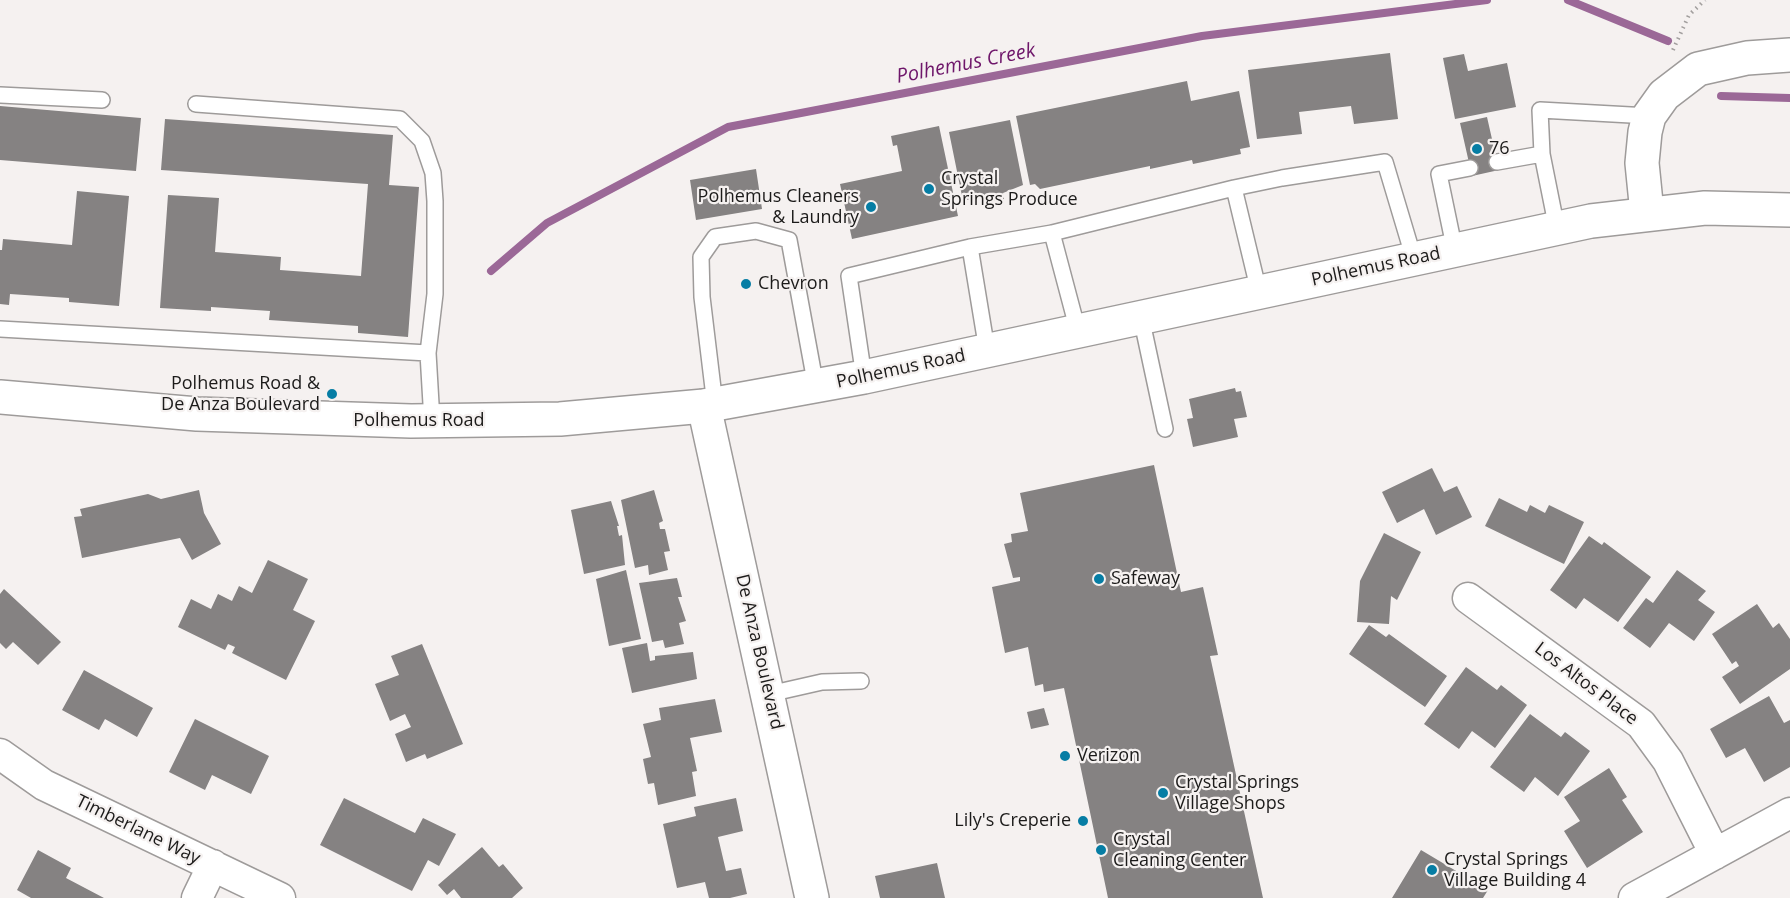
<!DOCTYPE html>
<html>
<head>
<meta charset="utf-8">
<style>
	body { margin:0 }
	canvas { display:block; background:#f5f1f0 }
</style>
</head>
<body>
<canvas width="1790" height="898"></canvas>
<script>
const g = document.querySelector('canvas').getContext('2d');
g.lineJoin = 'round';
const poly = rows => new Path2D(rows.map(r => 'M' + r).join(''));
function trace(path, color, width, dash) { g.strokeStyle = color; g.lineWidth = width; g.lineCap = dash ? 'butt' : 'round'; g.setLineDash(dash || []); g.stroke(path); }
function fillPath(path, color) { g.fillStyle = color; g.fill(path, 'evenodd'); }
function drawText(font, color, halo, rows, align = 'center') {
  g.font = font + ' "Open Sans",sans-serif'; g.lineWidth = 4.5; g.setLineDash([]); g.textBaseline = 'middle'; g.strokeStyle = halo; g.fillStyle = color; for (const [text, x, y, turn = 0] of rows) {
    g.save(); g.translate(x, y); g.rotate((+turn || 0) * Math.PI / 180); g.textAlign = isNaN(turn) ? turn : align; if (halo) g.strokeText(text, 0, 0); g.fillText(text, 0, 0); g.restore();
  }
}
const stream = poly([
	[1568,0,1668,41],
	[1721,96,1790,98],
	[491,271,547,223,728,127,1202,36,1487,0]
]);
const building = poly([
	[1390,53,1398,119,1354,124,1351,106,1299,112,1302,134,1257,139,1248,70],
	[1464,54,1468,71,1507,63,1516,107,1455,119,1443,58],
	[1187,81,1191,101,1239,91,1250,147,1240,149,1241,154,1193,164,1192,160,1150,169,1150,166,1040,189,1035,184,1030,185,1016,116],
	[0,106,141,118,136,171,0,160],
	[1487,117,1499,170,1472,176,1460,123],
	[165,119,393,135,389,185,419,187,408,337,358,333,358,326,269,320,270,311,211,307,211,311,160,308,168,195,219,198,215,252,281,257,280,270,361,276,368,184,161,170],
	[1010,120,1023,185,1003,193,1004,199,986,202,984,196,963,201,949,132],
	[939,126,958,216,852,239,840,184,902,171,897,145,893,146,891,136],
	[756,169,762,209,696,220,690,180],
	[77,191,129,196,119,306,69,302,69,298,10,294,9,305,0,304,0,250,2,250,3,239,72,245],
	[1235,388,1236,392,1241,391,1247,417,1234,419,1238,437,1193,447,1187,419,1193,418,1189,399],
	[1154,465,1181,592,1203,587,1218,655,1210,656,1263,898,1108,898,1064,688,1044,692,1043,684,1035,686,1028,647,1005,653,992,587,1020,581,1020,577,1013,578,1004,544,1012,542,1011,534,1028,531,1020,493],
	[1432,468,1444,492,1457,486,1472,517,1436,535,1424,509,1397,523,1382,492],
	[199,490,204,513,221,544,192,560,180,538,82,558,74,517,82,516,80,509,148,494,161,499],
	[654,490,663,521,659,523,660,529,665,529,670,551,664,552,668,570,649,575,648,565,635,568,621,500],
	[1499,498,1527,512,1530,505,1545,513,1549,505,1584,522,1564,564,1485,526],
	[611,501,619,526,617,526,619,536,622,535,625,565,584,574,571,510],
	[1384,533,1421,552,1397,600,1391,596,1389,624,1357,622,1360,581],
	[1589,536,1602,545,1604,542,1651,577,1618,622,1584,598,1576,609,1550,590],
	[268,560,308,579,293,610,315,621,286,680,232,653,235,647,228,644,225,650,178,627,191,599,211,609,218,594,232,601,239,586,252,593],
	[626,570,641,639,609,646,596,579],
	[1677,570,1706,591,1698,600,1715,612,1694,641,1669,623,1650,648,1623,628,1646,598,1653,603],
	[677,578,682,597,678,597,686,621,679,623,684,644,665,648,663,640,652,642,639,583],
	[4,589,61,642,38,665,13,642,6,649,0,643,0,594],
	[1757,604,1773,628,1779,623,1790,639,1790,669,1740,704,1722,677,1739,666,1736,661,1732,664,1712,634],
	[1369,625,1386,637,1389,634,1447,676,1425,707,1349,654],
	[647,643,650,661,655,660,655,656,693,652,697,679,632,693,622,648],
	[422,644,463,744,427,759,425,754,406,762,395,734,411,727,405,714,390,721,375,684,399,675,391,656],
	[1466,667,1497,690,1501,685,1527,705,1495,748,1472,731,1459,749,1424,724],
	[84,670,153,708,137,737,105,719,99,730,62,710],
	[1769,696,1784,723,1790,720,1790,767,1764,782,1745,748,1726,758,1710,729],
	[715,699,722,732,690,738,697,771,692,772,696,796,658,805,654,783,648,784,643,759,651,757,643,724,661,720,659,708],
	[1044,708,1049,725,1031,729,1027,712],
	[1530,714,1561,737,1565,732,1590,751,1558,796,1535,777,1524,792,1490,767],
	[195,719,269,756,251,794,212,775,205,790,169,772],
	[1609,768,1627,797,1622,800,1643,832,1587,868,1564,831,1580,821,1564,797],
	[344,798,415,833,423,818,456,834,439,866,428,860,412,891,320,845],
	[736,798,743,831,718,837,726,871,741,868,747,894,730,898,709,898,705,882,677,888,663,824,696,816,694,807],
	[482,847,499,867,503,864,523,888,512,898,461,898,454,889,447,895,438,885],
	[38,850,71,868,66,878,104,898,31,898,17,890],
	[1421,850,1488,890,1483,898,1392,898],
	[937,863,945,898,880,898,875,876]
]);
const path = poly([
	[1673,50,1689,15,1705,0]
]);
const service = poly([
	[0,95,102,100],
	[196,104,400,119,422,141,433,173,435,201,435,294,428,353],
	[1542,154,1540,110,1649,116],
	[1497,162,1542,154,1557,229],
	[1455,251,1439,174,1470,168],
	[1259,292,1234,188,1282,178,1385,162,1414,259],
	[1141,317,1165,429],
	[0,329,428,353,432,421],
	[1078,331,1052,233,1234,188],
	[987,350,970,247,1052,233],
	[864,377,849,276,970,247],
	[715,405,702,297,701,257,715,237,756,231,789,240,816,387],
	[769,694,822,682,861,681]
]);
const minor = poly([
	[1468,598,1641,724,1668,761,1715,854],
	[0,754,44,785,280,898],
	[197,898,213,865],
	[1634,898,1790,813]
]);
const tertiary = poly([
	[1647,213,1642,163,1645,132,1649,116,1664,95,1698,69,1747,58,1790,55],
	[704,406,812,898]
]);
const secondary = poly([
	[0,397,197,414,411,421,560,419,704,406,864,377,1591,221,1705,208,1790,210]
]);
const markers = [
	[1477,149,6,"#067da4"],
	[929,189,6,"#067da4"],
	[871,207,6,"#067da4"],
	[746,284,6,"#067da4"],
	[332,394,6,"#067da4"],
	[1099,579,6,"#067da4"],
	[1065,756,6,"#067da4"],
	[1163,793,6,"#067da4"],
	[1083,821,6,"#067da4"],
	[1101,850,6,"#067da4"],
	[1432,870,6,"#067da4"]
];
const poiNames = [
	["76",1489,149],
	["Crystal",941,179],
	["Springs Produce",941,200],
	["Polhemus Cleaners",859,197,"right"],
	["& Laundry",859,218,"right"],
	["Chevron",758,284],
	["Polhemus Road &",320,384,"right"],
	["De Anza Boulevard",320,405,"right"],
	["Safeway",1111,579],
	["Verizon",1077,756],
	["Crystal Springs",1175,783],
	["Village Shops",1175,804],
	["Lily's Creperie",1071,821,"right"],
	["Crystal",1113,840],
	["Cleaning Center",1113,861],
	["Crystal Springs",1444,860],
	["Village Building 4",1444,881]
];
const streetNames = [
	["Polhemus Road",1376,267,-12],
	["Polhemus Road",901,369,-12],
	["Polhemus Road",419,421],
	["De Anza Boulevard",759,652,77],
	["Los Altos Place",1586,684,37],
	["Timberlane Way",138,830,26]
];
const waterNames = [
	["Polhemus Creek",966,64,-11]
];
trace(stream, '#9b6897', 8);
fillPath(building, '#858282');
trace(service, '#9e9b9a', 18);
trace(minor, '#9e9b9a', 33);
trace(tertiary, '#9e9b9a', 36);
trace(secondary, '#9e9b9a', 36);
trace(path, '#a29f9e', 4, [1.5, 4.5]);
trace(service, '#fff', 15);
trace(minor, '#fff', 30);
trace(tertiary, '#fff', 33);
trace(secondary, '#fff', 33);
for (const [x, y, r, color] of markers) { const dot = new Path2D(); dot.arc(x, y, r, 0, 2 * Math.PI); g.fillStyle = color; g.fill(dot); trace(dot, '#f5f1f0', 2); }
drawText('18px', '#1c1b1a', '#f5f1f0', poiNames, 'left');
drawText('18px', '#1c1b1a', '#f5f1f0', streetNames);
drawText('italic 20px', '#6e166a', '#f5f1f0', waterNames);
</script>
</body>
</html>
